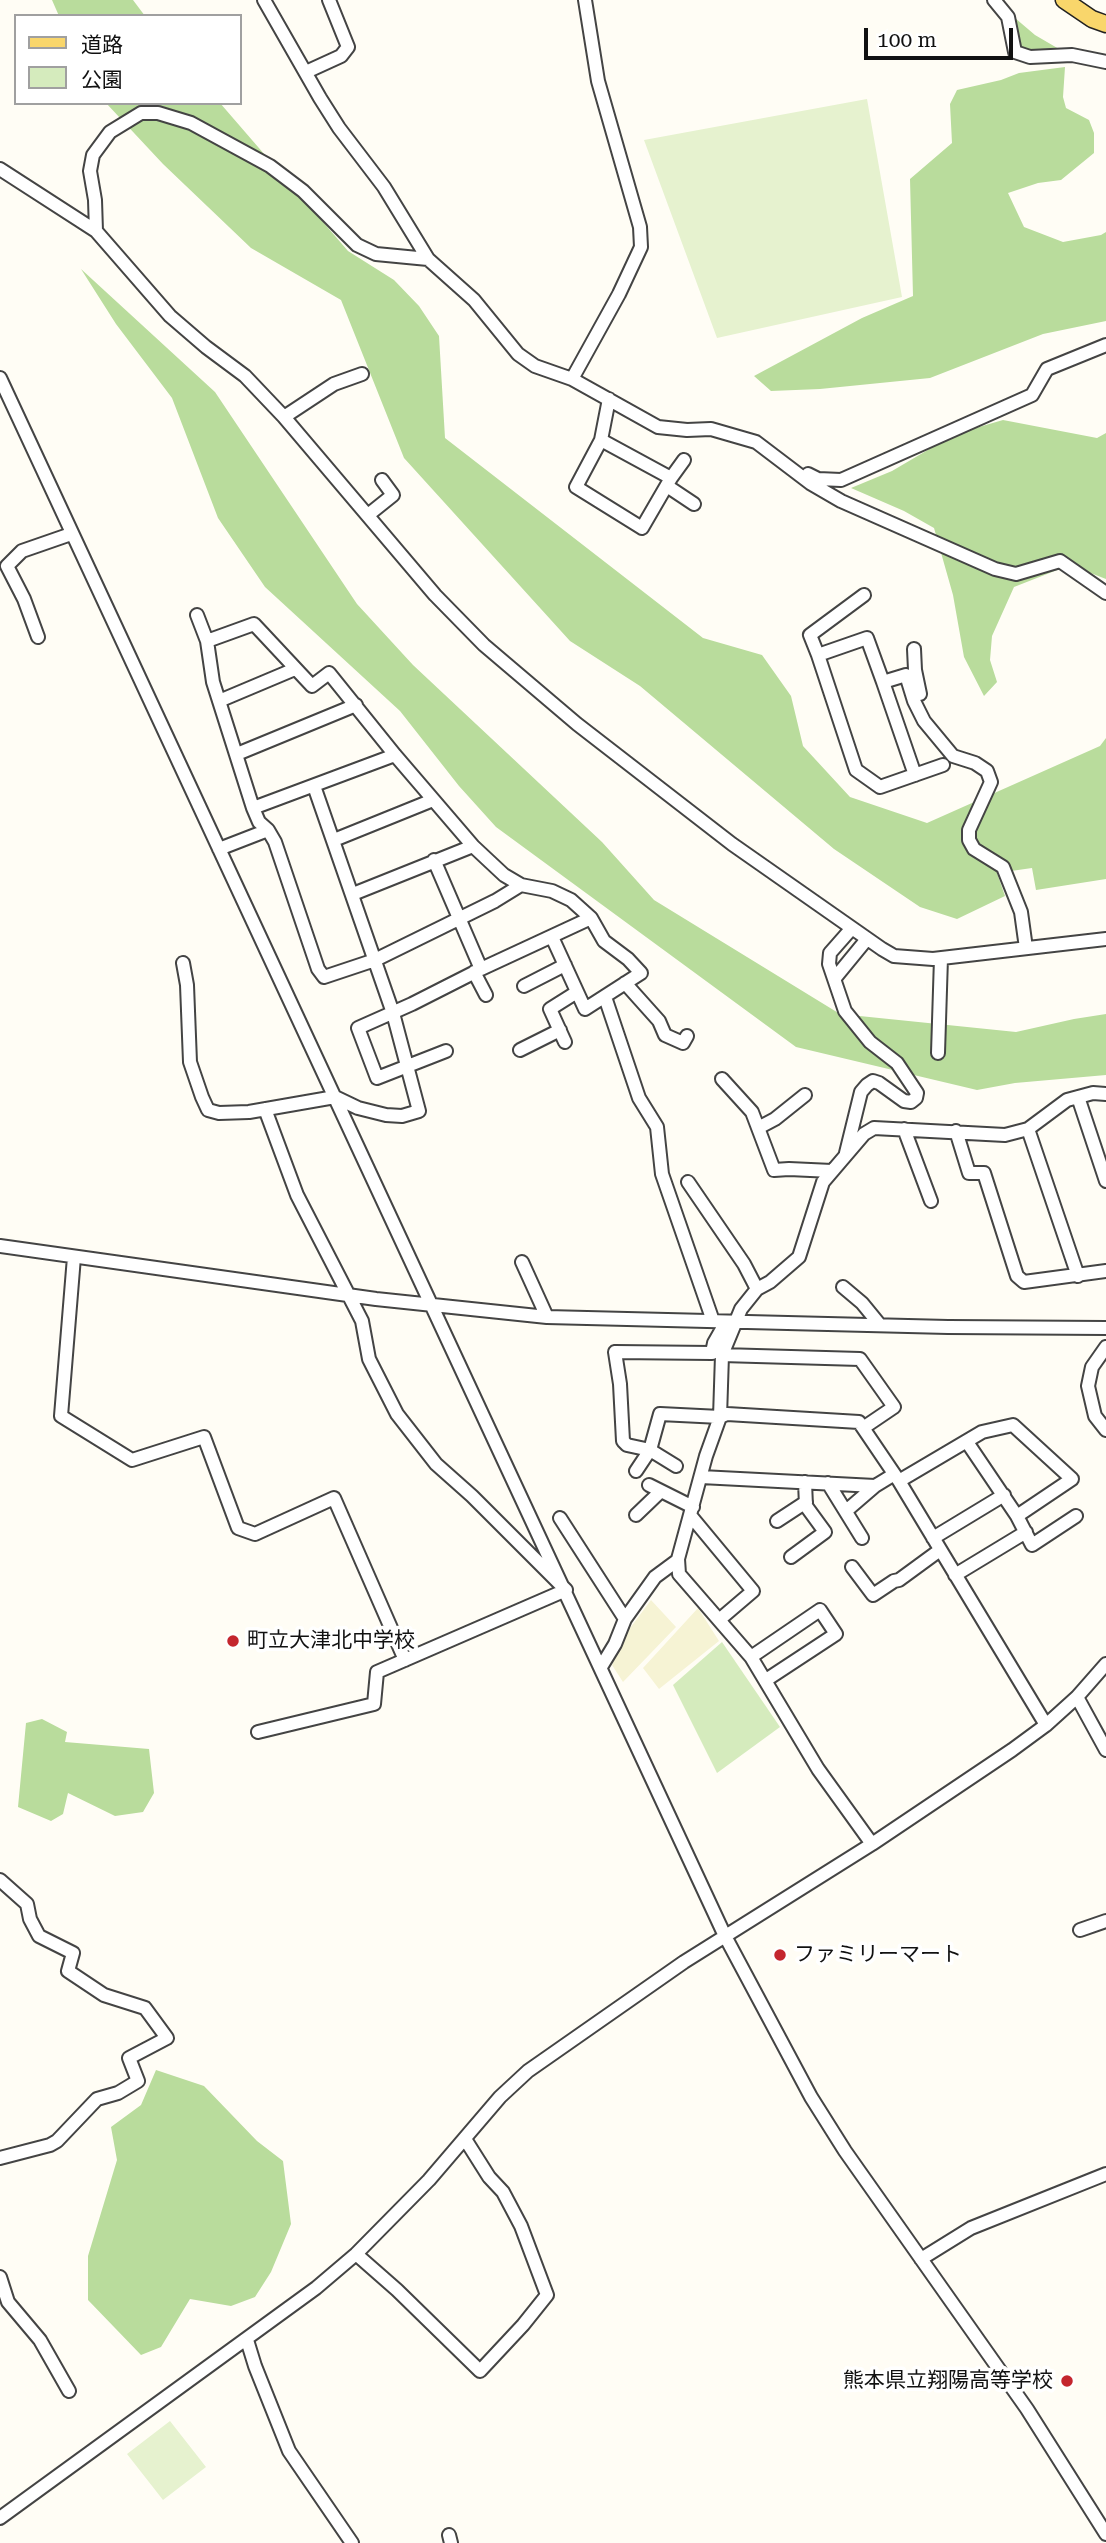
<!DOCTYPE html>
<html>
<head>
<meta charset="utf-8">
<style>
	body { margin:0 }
	#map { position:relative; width:1106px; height:2543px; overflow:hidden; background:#fffdf5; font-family:"Roboto Serif","Noto Sans JP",serif }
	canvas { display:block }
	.legend { position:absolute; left:14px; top:14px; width:228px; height:91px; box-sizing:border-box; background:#fff; border:2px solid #a0a0a0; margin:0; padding:9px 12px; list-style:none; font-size:21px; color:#111 }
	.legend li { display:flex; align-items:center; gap:14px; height:35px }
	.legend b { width:35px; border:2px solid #a0a0a0 }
	.scale { position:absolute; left:864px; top:28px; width:149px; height:32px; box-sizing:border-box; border:4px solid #111; border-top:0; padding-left:9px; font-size:21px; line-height:24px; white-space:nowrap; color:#111; -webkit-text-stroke:5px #fff; paint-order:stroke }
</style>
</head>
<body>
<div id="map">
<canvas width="1106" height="2543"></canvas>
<ul class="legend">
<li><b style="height:9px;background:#f9d66b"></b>道路</li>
<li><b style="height:19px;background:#d5ebbd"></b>公園</li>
</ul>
<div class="scale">100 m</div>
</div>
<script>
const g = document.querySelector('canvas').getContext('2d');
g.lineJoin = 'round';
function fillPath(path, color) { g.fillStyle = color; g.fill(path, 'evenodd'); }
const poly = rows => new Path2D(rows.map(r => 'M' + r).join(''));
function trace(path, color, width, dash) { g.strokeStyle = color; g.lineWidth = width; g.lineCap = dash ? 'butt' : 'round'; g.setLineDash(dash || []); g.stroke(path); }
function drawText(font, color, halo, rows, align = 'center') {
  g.font = font + ' "Roboto Serif","Noto Sans JP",serif'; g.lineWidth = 7; g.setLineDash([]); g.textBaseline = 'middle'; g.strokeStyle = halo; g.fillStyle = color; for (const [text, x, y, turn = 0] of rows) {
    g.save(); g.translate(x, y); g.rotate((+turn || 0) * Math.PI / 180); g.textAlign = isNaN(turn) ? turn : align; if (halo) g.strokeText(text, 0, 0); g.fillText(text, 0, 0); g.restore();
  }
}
const farmland = poly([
	[651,1600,676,1627,623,1682,612,1665,622,1639],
	[698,1608,719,1641,659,1689,643,1668]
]);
const green = poly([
	[722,1642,780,1727,717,1773,673,1685]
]);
const forest = poly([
	[52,0,133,0,145,16,59,16],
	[1015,18,1035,35,1059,49,1057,52,1032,54,1021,49,1012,20],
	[1065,67,1063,97,1066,108,1089,120,1094,133,1094,153,1061,180,1038,183,1008,193,1024,227,1063,242,1101,235,1106,232,1106,321,1043,334,930,378,820,389,771,391,754,376,862,318,913,296,910,179,952,143,950,104,957,90,1001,80,1019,73],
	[106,103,220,103,348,251,394,280,419,306,439,336,445,438,703,638,762,655,791,696,803,746,850,797,927,823,1100,746,1106,738,1106,879,1036,890,1032,868,997,873,1005,896,957,919,920,907,834,849,640,686,570,641,404,458,341,300,251,248,163,164],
	[81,269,215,392,357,604,413,665,602,842,654,900,840,1014,1016,1032,1074,1019,1106,1014,1106,1075,1015,1083,977,1090,796,1047,496,827,459,786,400,711,265,587,218,518,172,398,116,324],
	[1003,420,1097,438,1106,433,1106,579,1070,565,1014,587,992,636,990,660,997,682,984,696,964,657,953,595,934,528,904,511,851,488,892,471,955,434],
	[42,1719,67,1732,65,1742,149,1749,154,1793,143,1812,115,1816,68,1793,63,1814,51,1821,18,1807,26,1723],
	[156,2070,204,2086,257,2141,283,2161,291,2224,271,2272,255,2297,231,2306,190,2299,161,2347,141,2355,88,2300,88,2256,117,2160,111,2127,141,2105]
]);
const pitch = poly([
	[867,99,902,297,717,338,644,140],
	[170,2421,206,2467,163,2500,127,2454]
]);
const minor = poly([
	[264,0,320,98,339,128,384,187,428,259,474,300,518,354,535,366,572,379,658,427,687,430,711,429,756,442,810,483,841,501,995,569,1016,574,1060,561,1106,593],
	[994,0,1008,17,1015,52,1030,57,1072,55,1106,62],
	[306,72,341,56,348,47,329,0],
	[0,169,96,231,170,316,206,347,245,376,284,417,435,595,484,645,577,724,732,844,882,949,894,956,933,959,1106,939],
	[96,231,95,200,90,171,93,155,110,132,141,113,158,113,191,123,270,166,303,191,357,245,376,254,428,259],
	[0,378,725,1936,811,2097,845,2151,1027,2409,1106,2534],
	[572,379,619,294,641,247,640,227,598,81,585,0],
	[284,417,334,384,362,374],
	[601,440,671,478,642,528,576,487,601,440,609,399],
	[808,474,818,479,841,480,1032,395,1047,369,1106,345],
	[671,478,684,460],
	[667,486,694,504],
	[368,515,393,495,382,480],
	[197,615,207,641],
	[38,637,24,599,7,566,22,551,71,534],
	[914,649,915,670,920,694],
	[818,655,810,635,864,595],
	[883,682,915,775],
	[219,701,295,669],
	[237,754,356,705],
	[395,755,253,808,213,682,207,641,254,624,312,686,329,673,395,755,473,846,504,875,521,885,552,891,571,900,591,918,604,941,628,959,641,973,585,1009,552,937],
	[943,765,880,787,856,770,818,655,867,638,883,682,906,675,914,701,924,721,953,756,975,763,987,771,991,782,969,830,969,840,974,849,1003,867,1021,912,1026,948],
	[268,830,275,842,318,969,324,977,375,960,495,901,521,885],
	[334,840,433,800],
	[219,849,268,830,259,822,253,808],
	[434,860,481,969],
	[353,894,473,846],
	[183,963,187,985,190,1062,202,1097,208,1110,219,1113,249,1112,335,1097,358,1108,386,1115,402,1116,419,1111,393,1013,314,786],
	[474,972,486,995],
	[835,978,867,939],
	[625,983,659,1021,665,1035,683,1043,687,1036],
	[524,986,565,965],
	[605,997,639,1098,657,1127,662,1174,713,1321],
	[565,1042,550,1009,577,992],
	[520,1050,560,1030],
	[446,1051,377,1078,358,1028,412,1004,481,969,591,918],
	[938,1053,941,958],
	[722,1079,752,1112,774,1170,789,1169,832,1171],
	[1078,1097,1106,1181],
	[758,1128,775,1119,805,1095],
	[904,1129,931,1201],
	[1028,1129,1078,1276],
	[956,1131,969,1173,984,1173,1017,1276,1024,1282,1106,1271],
	[846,1153,861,1092,867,1085,873,1081,879,1083,904,1101,911,1102,916,1098,917,1093,897,1063,870,1042,845,1011,829,964,830,953,852,928],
	[688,1182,744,1264,757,1289],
	[0,1246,376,1299,547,1317,948,1327,1106,1328],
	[74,1257,61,1416,132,1460,204,1437,238,1528,255,1534,334,1498,405,1660],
	[522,1262,547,1317],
	[843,1287,862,1303,880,1325],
	[1106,1347,1092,1367,1088,1386,1095,1416,1106,1430],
	[722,1355,860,1359,894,1407,863,1428],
	[967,1442,1017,1516],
	[676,1466,650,1450,627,1445,623,1441,620,1384,615,1352,712,1353,714,1343,726,1322],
	[636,1471,650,1450,660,1414,720,1417,727,1414,859,1422,899,1481,1046,1725],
	[701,1477,875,1486,893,1475],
	[899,1481,982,1432,1013,1425,1072,1479,1017,1516,1032,1545,1076,1516],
	[828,1483,862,1538],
	[649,1485,693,1507],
	[846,1511,875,1486],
	[636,1515,660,1492],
	[690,1515,753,1591,719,1620],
	[560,1518,625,1619],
	[777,1521,806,1502],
	[933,1538,1004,1495],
	[791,1557,825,1532,806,1506,805,1482],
	[852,1567,873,1595,894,1581,899,1580,940,1550],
	[955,1575,1026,1532],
	[751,1657,820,1610,836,1634,766,1680],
	[601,1667,615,1644,625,1619,655,1577,678,1560],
	[1077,1697,1106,1750],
	[258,1732,374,1704,377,1672,566,1590,472,1496,436,1464,397,1414,369,1359,362,1321,297,1195,265,1109],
	[872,1844,818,1769,751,1657,679,1574,678,1559,706,1456,720,1417,722,1355,741,1309,757,1289,770,1282,799,1257,823,1182,864,1134,874,1128,1005,1135,1028,1129,1067,1100,1093,1093,1106,1094],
	[0,1880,27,1904,30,1919,39,1936,73,1953,68,1971,104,1995,145,2008,167,2038,129,2058,138,2081,118,2093,97,2099,57,2141,50,2145,0,2158],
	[1080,1930,1106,1921],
	[356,2254,397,2290,480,2371,523,2325,547,2295,521,2226,503,2192,489,2177,465,2139],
	[921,2259,971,2228,1106,2174],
	[0,2277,8,2302,40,2340,69,2391],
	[247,2340,255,2366,289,2451,352,2543],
	[0,2518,316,2288,356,2254,429,2180,500,2097,528,2071,684,1962,872,1844,1012,1750,1046,1725,1077,1697,1106,1664],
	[449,2535,451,2543]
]);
const major = poly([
	[1064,0,1092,19,1106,24]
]);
const markers = [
	[233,1641,7,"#c4262e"],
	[780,1955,7,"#c4262e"],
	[1067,2381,7,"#c4262e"]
];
const poiNames = [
	["町立大津北中学校",247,1641],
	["ファミリーマート",794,1955],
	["熊本県立翔陽高等学校",1053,2381,"right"]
];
fillPath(farmland, '#f6f3d4');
fillPath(green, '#d5ebbd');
fillPath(forest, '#b9dc9c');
fillPath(pitch, '#e6f2cf');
trace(minor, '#444', 16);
trace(major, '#222', 19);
trace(minor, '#fff', 12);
trace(major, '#f9d66b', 16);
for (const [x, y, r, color] of markers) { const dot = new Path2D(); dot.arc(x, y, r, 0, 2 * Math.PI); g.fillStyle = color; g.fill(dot); trace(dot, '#fff', 2.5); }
drawText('21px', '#111', '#fff', poiNames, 'left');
</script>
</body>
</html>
